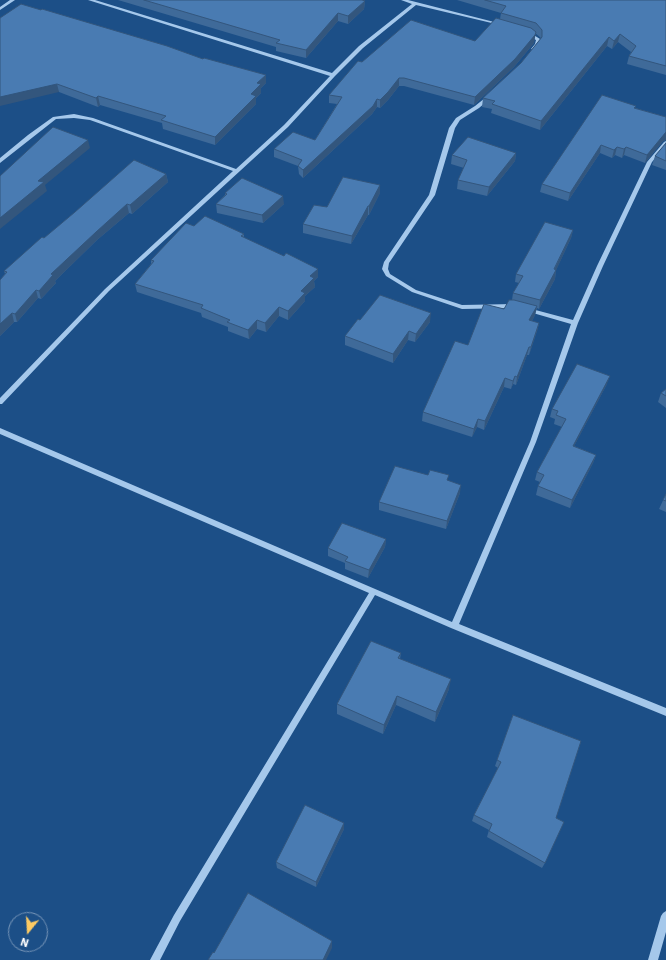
<!DOCTYPE html>
<html>
<head>
<meta charset="utf-8">
<style>
	body { margin:0 }
	#map { position:relative; width:666px; height:960px; overflow:hidden; background:#1c4f87; font-family:"IBM Plex Sans",sans-serif }
	canvas { display:block }
	.north { position:absolute; left:8px; top:912px; width:40px; height:40px; box-sizing:border-box; background:#1c4f87; border:1px solid #7795b7; border-radius:50%; rotate:198deg; font-size:11px; font-weight:700; line-height:16px; text-align:center; color:#fff }
	.north::after { content:''; display:block; margin:auto; width:14px; height:18px; background:#fcca63; clip-path:polygon(50% 0,100% 100%,50% 72%,0 100%) }
</style>
</head>
<body>
<div id="map">
<canvas width="666" height="960"></canvas>
<div class="north">N</div>
</div>
<script>
const g = document.querySelector('canvas').getContext('2d');
g.lineJoin = 'round';
const poly = rows => new Path2D(rows.map(r => 'M' + r).join(''));
function fillPath(path, color) { g.fillStyle = color; g.fill(path, 'evenodd'); }
function trace(path, color, width, dash) { g.strokeStyle = color; g.lineWidth = width; g.lineCap = dash ? 'butt' : 'round'; g.setLineDash(dash || []); g.stroke(path); }
const minor = poly([
	[10,0,15,0,0,10,0,7,10,0],
	[88,0,95,0,332,73,359,46,412,4,401,0,408,0,502,24,500,25,416,5,363,48,335,76,288,127,109,291,2,404,0,404,0,398,105,289,233,171,90,120,74,118,56,119,0,163,0,158,28,135,53,117,74,114,93,118,236,169,284,125,330,76,88,0],
	[525,32,529,32,540,39,539,44,535,50,531,49,535,44,536,40,525,34,525,32],
	[490,94,493,96,492,97,479,108,460,120,455,128,435,195,389,263,388,269,390,274,416,290,462,305,514,304,517,306,514,308,462,309,412,292,386,276,382,269,384,262,429,195,449,128,456,118,475,106,490,94],
	[666,141,666,146,652,162,603,266,578,323,536,442,459,624,666,708,666,716,451,628,375,595,180,921,160,960,150,960,174,915,369,593,0,434,0,428,452,622,530,442,571,324,526,311,525,310,528,308,573,320,597,266,647,162,664,142,666,141],
	[666,911,666,932,658,960,648,960,661,916,663,913,666,911]
]);
const wall = poly([
	[118,0,362,0,365,1,364,9,348,24,338,21,306,58,276,51,276,47],
	[457,0,666,0,666,75,627,64,629,56,631,52,618,42,612,49,607,46,540,130,491,113,492,109,482,107,483,98,521,63,541,38,535,33,534,43,514,67,474,105,404,86,399,86,388,100,380,108,377,107,372,114,303,178,299,174,298,166,274,157,274,149,315,140,337,104,329,103,329,95,362,62,475,41,500,19,501,13],
	[0,18,203,59,266,75,266,83,261,88,261,93,256,98,256,104,215,145,163,129,162,123,100,105,98,107,59,92],
	[636,106,635,108,666,117,666,140,663,141,645,163,624,155,622,158,615,155,612,158,600,153,568,201,540,192,542,184],
	[666,143,666,170,652,165,655,156],
	[516,153,515,161,487,196,457,189,458,180,464,168,451,164,452,155],
	[166,174,168,182,132,214,129,213,97,240,55,281,56,283,41,299,38,298,17,322,14,322,0,336,0,280,5,274,4,271,44,238],
	[225,193,284,204,263,223,217,213,216,204,225,195],
	[380,193,369,215,368,215,351,244,303,233,303,224,327,207],
	[194,226,244,234,244,238,318,277,314,281,315,287,305,296,305,301,288,320,279,316,266,332,257,329,249,339,228,331,228,327,202,317,201,313,137,292,135,284,151,264,151,260],
	[573,230,571,238,556,270,555,279,539,309,537,308,535,315,532,321,539,323,537,331,529,355,527,355,516,385,513,384,511,389,504,387,484,430,477,427,472,437,422,421,423,412,468,345,504,309,512,300,513,293,519,283,515,282,516,274],
	[360,320,430,322,415,342,408,340,393,363,345,345,345,336],
	[607,384,574,446,596,455,593,463,570,508,536,495,538,486,540,482,535,480,537,472,562,427,554,424,555,419,550,417,552,409],
	[666,389,666,408,658,402,661,393],
	[448,481,460,493,446,529,379,510,379,502],
	[666,494,666,512,659,509],
	[386,539,385,547,368,578,345,569,345,563,328,556,328,548],
	[401,653,400,659,449,689,435,722,396,705,383,734,337,714,337,704],
	[513,715,556,818,545,863,542,868,487,837,489,830,472,821,474,815,498,768,495,766],
	[344,823,344,829,316,887,277,868,276,862]
]);
const shadedWall = poly([
	[365,1,364,9,348,24,348,16],
	[338,13,338,21,306,58,306,50],
	[536,32,534,43,514,67,474,105,475,97],
	[620,34,618,42,612,49,614,41],
	[609,37,607,46,540,130,541,121],
	[266,75,266,83,261,88,261,93,256,98,256,104,215,145,215,137,257,83],
	[399,78,399,86,388,100,380,108,380,100],
	[57,84,59,92,0,106,0,97],
	[98,96,100,105,98,107,96,98],
	[377,99,377,107,372,114,303,178,303,170],
	[665,132,666,132,666,140,663,141,645,163,647,155],
	[88,140,90,148,45,185,47,191,0,229,0,218,38,181],
	[601,145,600,153,568,201,570,193],
	[617,147,615,155,612,158,614,150],
	[626,147,624,155,622,158,624,149],
	[516,153,515,161,487,196,489,187],
	[166,174,168,182,132,214,130,205],
	[380,185,380,193,369,215,369,206],
	[283,196,284,204,263,223,262,215],
	[127,204,129,213,97,240,55,281,56,283,41,299,39,291,51,274,96,232],
	[368,206,368,215,351,244,352,236],
	[573,230,571,238,553,277,556,270,555,279,539,309,540,300],
	[318,269,318,277,314,281,315,287,305,296,305,301,288,320,288,311,310,276],
	[36,290,38,298,17,322,15,314],
	[537,306,535,315,528,329,529,320],
	[279,307,279,316,266,332,265,323],
	[12,313,14,322,0,336,0,324],
	[431,313,430,322,415,342,416,334],
	[257,320,257,329,249,339,248,330],
	[539,323,537,331,529,355,531,347],
	[409,331,408,340,393,363,393,354],
	[529,347,527,355,516,385,517,377],
	[515,376,513,384,511,389,513,381],
	[610,376,607,384,570,454,573,446],
	[505,378,504,387,484,430,485,421],
	[478,419,477,427,472,437,474,429],
	[596,455,593,463,570,508,572,500],
	[461,485,460,493,446,529,447,521],
	[386,539,385,547,368,578,369,570],
	[451,679,449,689,435,722,436,712],
	[397,696,396,705,383,734,384,725],
	[344,823,344,829,316,887,316,882],
	[332,941,332,948,326,960,323,960]
]);
const building = poly([
	[144,0,362,0,365,1,348,16,338,13,306,50,276,43,280,40,144,0],
	[485,0,666,0,666,66,629,56,636,46,620,34,614,41,609,37,541,121,492,104,495,101,483,98,521,63,542,37,542,30,536,23,501,13,506,6,485,0],
	[21,4,41,10,42,9,167,46,203,59,204,58,266,75,257,83,261,84,251,94,256,96,215,137,161,120,166,116,98,96,96,98,57,84,0,97,0,18,21,4],
	[496,18,531,28,536,32,535,35,515,59,475,97,404,78,399,78,388,92,380,100,377,99,373,106,303,170,298,166,302,160,274,149,293,132,315,140,342,97,329,95,358,61,362,62,411,20,475,41,496,18],
	[602,95,636,106,634,108,666,117,666,132,647,155,626,147,624,149,617,147,614,150,601,145,570,193,542,184,602,95],
	[53,127,88,140,38,181,44,182,0,218,0,176,53,127],
	[468,137,516,153,489,187,458,180,467,160,452,155,468,137],
	[666,143,666,161,655,156,666,143],
	[134,160,166,174,130,205,127,204,96,232,51,274,53,275,39,291,36,290,15,314,12,313,0,324,0,280,7,272,4,271,42,237,44,238,75,212,134,160],
	[343,177,380,185,369,206,368,206,352,236,303,224,314,205,327,207,343,177],
	[242,178,283,196,262,215,216,204,227,194,225,193,242,178],
	[205,216,244,234,241,236,284,256,286,253,318,269,310,276,314,278,301,291,305,293,288,311,279,307,265,323,257,320,248,330,227,322,230,320,201,308,203,305,135,284,154,261,151,260,186,223,194,226,205,216],
	[545,222,573,230,554,269,556,270,540,300,513,293,523,276,516,274,545,222],
	[380,295,431,313,416,334,409,331,393,354,345,336,358,319,360,320,380,295],
	[509,300,514,300,537,306,529,320,539,323,531,347,529,347,517,377,515,376,513,381,505,378,485,421,478,419,474,429,423,412,455,341,468,345,484,304,504,309,509,300],
	[577,364,610,376,573,446,596,455,572,500,538,486,544,475,537,472,566,419,556,415,558,411,552,409,577,364],
	[666,389,666,396,661,393,666,389],
	[395,466,428,475,430,470,449,475,447,480,461,485,447,521,379,502,395,466],
	[666,494,666,501,663,500,666,494],
	[342,523,386,539,369,570,345,561,348,557,328,548,342,523],
	[371,641,401,653,398,658,451,679,436,712,397,696,384,725,337,704,371,641],
	[513,715,581,741,556,818,564,822,545,863,489,831,492,824,474,815,501,762,497,760,513,715],
	[305,805,344,823,316,882,276,862,305,805],
	[248,893,332,941,323,960,208,960,213,952,214,953,248,893]
]);
fillPath(minor, '#a5c8eb');
fillPath(wall, '#3f6a99');
fillPath(shadedWall, '#33567d');
fillPath(building, '#497bb2');
trace(building, '#33567d', 1);
</script>
</body>
</html>
